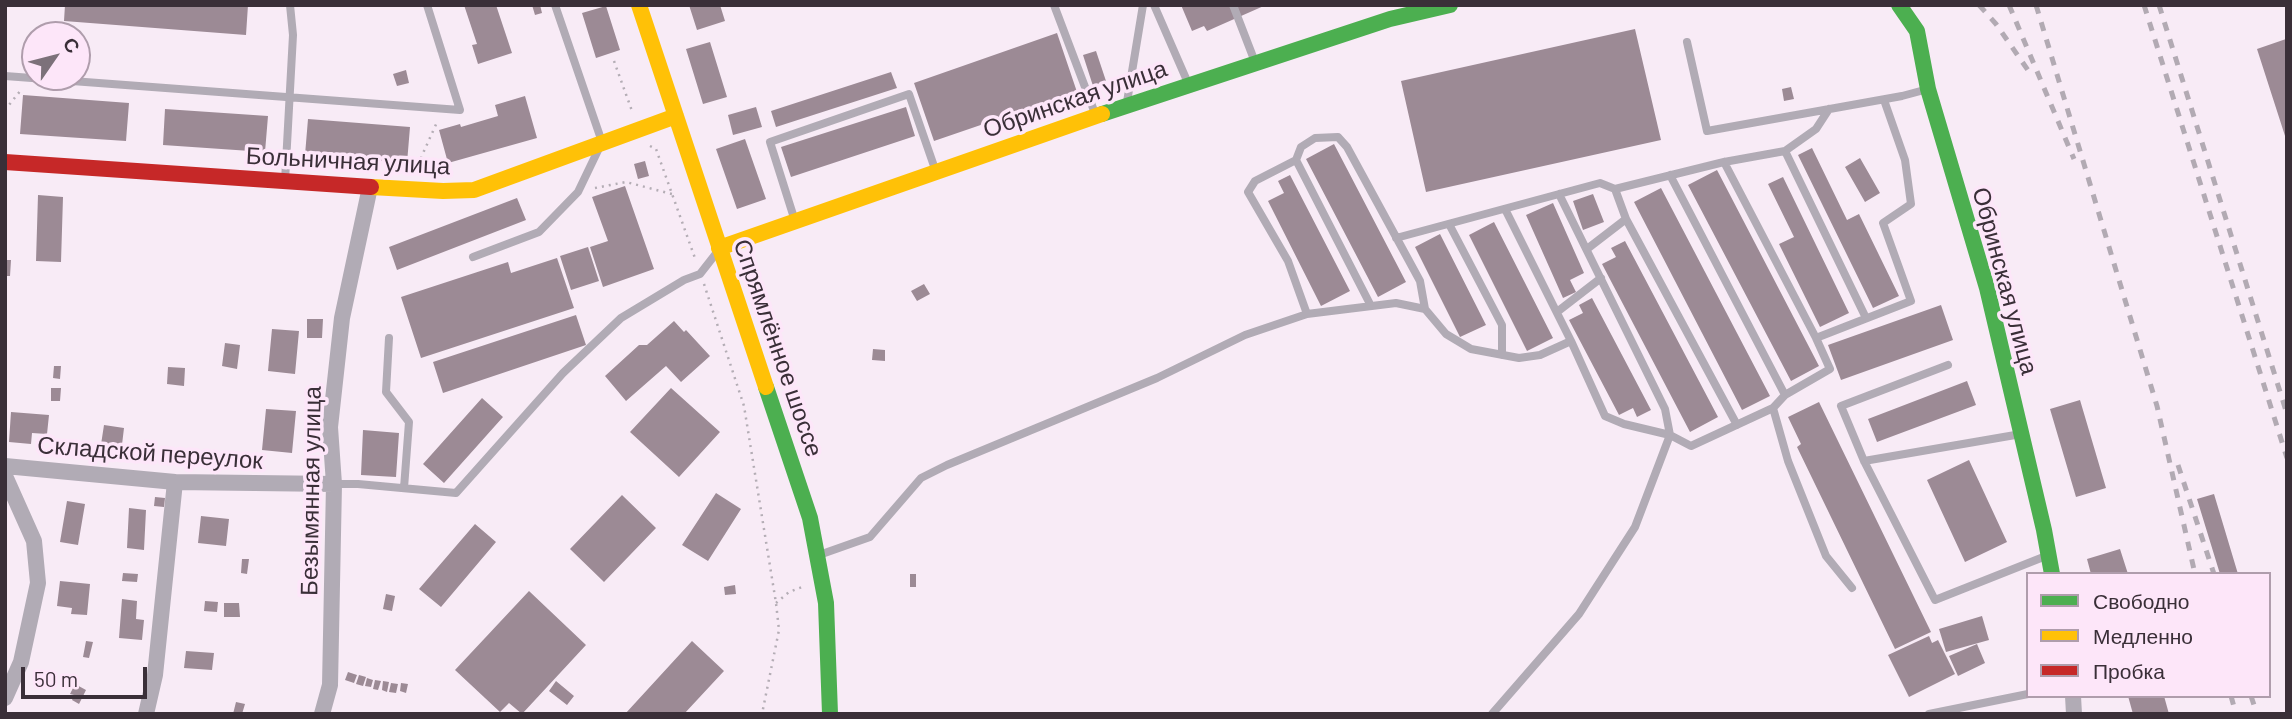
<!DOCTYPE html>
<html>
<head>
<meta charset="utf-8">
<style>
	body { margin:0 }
	#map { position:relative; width:2292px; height:719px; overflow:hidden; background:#f8ebf6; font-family:Barlow,sans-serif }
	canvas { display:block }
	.frame { position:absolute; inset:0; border:7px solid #3a2f38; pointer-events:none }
	.legend { position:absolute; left:2026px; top:572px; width:245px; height:126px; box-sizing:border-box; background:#fde6f9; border:2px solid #af9dac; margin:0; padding:9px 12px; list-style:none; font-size:21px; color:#3a2f38 }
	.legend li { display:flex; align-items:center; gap:14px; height:35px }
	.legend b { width:35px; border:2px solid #af9dac }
	.north { position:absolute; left:21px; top:21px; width:70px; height:70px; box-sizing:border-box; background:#fde6f9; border:2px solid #af9dac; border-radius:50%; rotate:55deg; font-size:19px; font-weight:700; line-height:28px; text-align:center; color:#3a2f38 }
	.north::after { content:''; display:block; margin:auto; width:24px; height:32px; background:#7c717a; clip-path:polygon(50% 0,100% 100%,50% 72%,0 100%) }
	.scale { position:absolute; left:21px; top:667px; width:126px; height:32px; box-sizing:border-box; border:4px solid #3a2f38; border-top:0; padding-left:9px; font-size:21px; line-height:24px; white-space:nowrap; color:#3a2f38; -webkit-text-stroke:5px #fde6f9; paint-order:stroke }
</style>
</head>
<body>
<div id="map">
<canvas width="2292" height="719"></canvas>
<div class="frame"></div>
<ul class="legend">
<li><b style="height:9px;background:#4caf50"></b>Свободно</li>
<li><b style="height:9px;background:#ffc107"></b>Медленно</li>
<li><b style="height:9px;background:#c62828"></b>Пробка</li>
</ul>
<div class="north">С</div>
<div class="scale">50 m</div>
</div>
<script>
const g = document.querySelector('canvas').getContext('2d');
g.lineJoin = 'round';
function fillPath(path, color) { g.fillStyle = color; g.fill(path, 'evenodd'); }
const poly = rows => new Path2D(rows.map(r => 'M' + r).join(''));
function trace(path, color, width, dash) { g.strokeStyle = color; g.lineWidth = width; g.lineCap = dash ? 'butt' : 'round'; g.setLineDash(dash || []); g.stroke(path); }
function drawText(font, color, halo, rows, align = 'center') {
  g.font = font + ' Barlow,sans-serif'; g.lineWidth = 7; g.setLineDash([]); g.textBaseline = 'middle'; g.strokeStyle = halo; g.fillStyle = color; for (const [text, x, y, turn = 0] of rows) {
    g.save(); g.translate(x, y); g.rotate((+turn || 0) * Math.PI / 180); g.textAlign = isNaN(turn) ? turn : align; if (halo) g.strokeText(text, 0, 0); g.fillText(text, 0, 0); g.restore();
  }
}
const building = poly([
	[65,5,248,5,246,35,64,21],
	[464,5,496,5,512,53,478,64,472,45,477,44],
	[532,5,540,5,542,13,535,15],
	[689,5,720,5,725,21,697,30],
	[1181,5,1196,5,1196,7,1201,5,1266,5,1207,31,1204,26,1192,31],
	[606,6,620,50,596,58,582,13],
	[1635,29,1661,140,1426,192,1401,81],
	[1057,33,1077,92,934,141,914,83],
	[2286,39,2287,41,2286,139,2257,49],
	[710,42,727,97,703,104,686,49],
	[1096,51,1106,81,1093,86,1083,55],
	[406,70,409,83,397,86,393,74],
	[891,72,897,88,776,127,771,111],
	[1791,87,1794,99,1784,101,1782,89],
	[23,95,129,103,126,141,20,134],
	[525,96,537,138,448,163,439,130,460,124,461,127,498,116,495,105],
	[756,107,762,127,733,135,728,115],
	[906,107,915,136,791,177,781,147],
	[165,109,268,116,265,152,163,145],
	[308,119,410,127,407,163,305,155],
	[745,139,766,199,737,209,716,149],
	[1334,144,1406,282,1378,297,1306,159],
	[1812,148,1847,220,1859,214,1899,296,1873,308,1798,155],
	[1860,158,1880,193,1865,202,1845,167],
	[645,161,649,176,638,179,634,164],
	[1717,170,1819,366,1791,381,1688,185],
	[1290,175,1350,291,1321,306,1268,201,1284,193,1278,181],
	[1783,177,1849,313,1820,327,1779,244,1794,237,1768,184],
	[625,186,654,269,603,287,590,247,608,241,592,197],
	[1661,188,1770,396,1742,410,1634,202],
	[1593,194,1604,222,1583,230,1573,201],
	[38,195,63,197,61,262,36,261],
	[517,198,526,220,397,270,389,247],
	[1553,203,1584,273,1570,280,1576,292,1563,298,1526,215],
	[1494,222,1553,338,1527,351,1469,235],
	[1440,234,1486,325,1460,337,1415,247],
	[1625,241,1718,417,1690,432,1602,264,1616,257,1611,248],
	[588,247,599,281,571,290,560,256],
	[557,258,574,308,421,358,401,297,508,262,511,273],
	[5,260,11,260,10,276,5,276],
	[924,284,930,294,917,301,911,291],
	[1592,298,1651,410,1637,417,1633,408,1619,415,1569,320,1583,313,1579,305],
	[1941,305,1953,340,1841,380,1828,345],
	[576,315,586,345,443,393,433,362],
	[307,319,323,319,322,338,307,338],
	[674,321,684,332,686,330,710,356,681,382,666,366,626,401,605,376,639,345,647,345],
	[272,329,299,331,295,374,268,371],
	[225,343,240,345,237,369,222,366],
	[873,349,885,350,885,361,872,360],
	[54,366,61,366,60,379,53,378],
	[168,367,185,368,184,386,167,384],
	[1967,381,1976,405,1877,442,1868,419],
	[51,388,61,388,60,401,51,401],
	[671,388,720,432,679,477,630,432],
	[482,398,503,417,444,483,423,464],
	[2080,400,2106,488,2076,497,2050,409],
	[1819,402,1931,632,1895,649,1797,447,1801,444,1788,417],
	[266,409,296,411,292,453,262,450],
	[11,412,49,415,47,434,32,433,31,444,9,442],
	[104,425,124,428,121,453,100,451],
	[363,430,399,433,396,477,361,475],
	[1969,460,2007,542,1965,562,1927,480],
	[716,493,741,509,708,561,682,545],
	[2214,494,2238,574,2220,574,2197,499],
	[622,495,656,528,604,582,570,549],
	[155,497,165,498,164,507,154,506],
	[67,501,85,504,78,545,60,542],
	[129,508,146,510,144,550,127,548],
	[201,516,229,519,226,546,198,543],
	[475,524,496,542,441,607,419,589],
	[2120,549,2128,574,2091,574,2087,559],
	[242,559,249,559,247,574,241,573],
	[123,573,138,574,137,582,122,581],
	[910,574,916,574,916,587,910,587],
	[60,581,90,584,87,615,71,614,72,608,57,606],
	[735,585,736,594,725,595,724,587],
	[529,591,586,645,522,714,509,703,500,712,455,670],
	[386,594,395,596,392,611,383,609],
	[122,599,137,601,136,619,144,620,142,640,119,638],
	[205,601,218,602,217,612,204,611],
	[224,603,239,603,240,617,224,617],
	[1982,616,1989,640,1946,652,1939,629],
	[1929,636,1932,643,1938,640,1955,674,1909,697,1888,655],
	[86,641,93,642,89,658,83,657],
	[692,641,724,671,684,714,625,714],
	[1977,644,1985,663,1958,676,1949,656],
	[186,651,214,653,212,670,184,668],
	[348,672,357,675,354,683,345,680],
	[359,675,366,677,363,686,356,684],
	[367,678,373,680,371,687,365,686],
	[375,680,381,681,378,690,373,689],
	[383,681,389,682,387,692,382,690],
	[556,681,574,696,567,705,549,691],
	[391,683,398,684,396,693,389,692],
	[401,683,408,684,406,693,400,691],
	[75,684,86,690,79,704,72,700,74,695,70,694],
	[2128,696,2164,696,2169,714,2133,714],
	[236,702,245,704,242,714,233,714]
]);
const path = poly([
	[614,61,632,111],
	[5,110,21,90],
	[650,146,656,149,696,261],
	[415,171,438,120],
	[595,188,626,182,672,194],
	[704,284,744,406,776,603,779,630,762,714],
	[776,603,789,592,802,587]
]);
const lane = poly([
	[1054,5,1096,116],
	[1154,5,1188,83],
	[1233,5,1255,62],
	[1687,42,1707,131,1902,96,1928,89],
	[5,76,460,110,427,5],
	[1127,102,1143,5],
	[1785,151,1866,318],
	[1296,160,1371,306],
	[1670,175,1785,395],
	[285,181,293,35,290,5],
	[1615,189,1626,219,1737,425],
	[1505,209,1571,341,1605,416,1624,424,1670,435,1691,446,1773,408,1785,395,1830,369,1816,338,1724,162],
	[795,221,770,142,909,94,935,169],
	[1449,224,1502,325,1502,355],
	[1396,238,1600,183,1615,189,1724,162,1785,151,1816,129,1829,109],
	[1587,249,1626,219],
	[473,257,539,232,578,192,602,142,555,5],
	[1557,312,1601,278],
	[1307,314,1288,261,1248,192,1255,181,1296,160,1301,147,1315,138,1338,137,1347,147,1420,281,1425,309],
	[389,338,386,392,409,422,404,488],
	[1816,338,1911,301,1883,223,1911,204,1905,160,1884,100],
	[1948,365,1841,406,1864,461,1935,600,2046,556],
	[1773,408,1788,461,1826,556,1852,588],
	[1864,461,2021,434],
	[334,484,358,484,456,493,563,373,621,318,684,280,700,274,718,251],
	[819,555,870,537,921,478,947,465,1157,378,1245,335,1307,314,1396,303,1425,309,1446,334,1471,349,1519,358,1540,355,1571,341],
	[1492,714,1579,614,1635,527,1670,435,1665,409,1559,194],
	[1929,714,2028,694]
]);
const street = poly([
	[5,466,175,482,334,484],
	[5,476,34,541,38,583,21,662,5,698],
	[2073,696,2074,714],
	[146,714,155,675,175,482],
	[322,714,330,685,334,484,330,427,342,318,370,187]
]);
const fast = poly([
	[1899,5,1917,31,1928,89,1987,288,2044,530,2052,574],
	[1102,114,1390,19,1450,5],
	[766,387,810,518,826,603,830,714]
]);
const slow = poly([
	[639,5,766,387],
	[371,187,443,191,474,190,676,116],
	[719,248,1102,114]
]);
const jam = poly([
	[5,162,371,187]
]);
const rail = poly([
	[1979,5,1996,24,2032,76],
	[2009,5,2074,159],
	[2036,5,2157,406,2195,574],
	[2144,5,2287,458],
	[2159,5,2287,414],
	[2178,465,2214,574],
	[2231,696,2236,714],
	[2251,696,2257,714]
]);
const streetNames = [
	["Обринская улица",1075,99,-19],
	["Больничная улица",348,161,3],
	["Обринская улица",2005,281,75],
	["Спрямлённое шоссе",778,348,71],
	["Складской переулок",150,453,4],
	["Безымянная улица",311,491,-89]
];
fillPath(building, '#9c8a95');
trace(path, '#b4adb5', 2.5, [2, 5]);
trace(lane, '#b1abb5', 8);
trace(street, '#b1abb5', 16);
trace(fast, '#4caf50', 16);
trace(slow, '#ffc107', 16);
trace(jam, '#c62828', 16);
trace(rail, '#b2aab3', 5, [9, 9]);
drawText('24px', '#3a2f38', '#fde6f9', streetNames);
</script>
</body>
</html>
